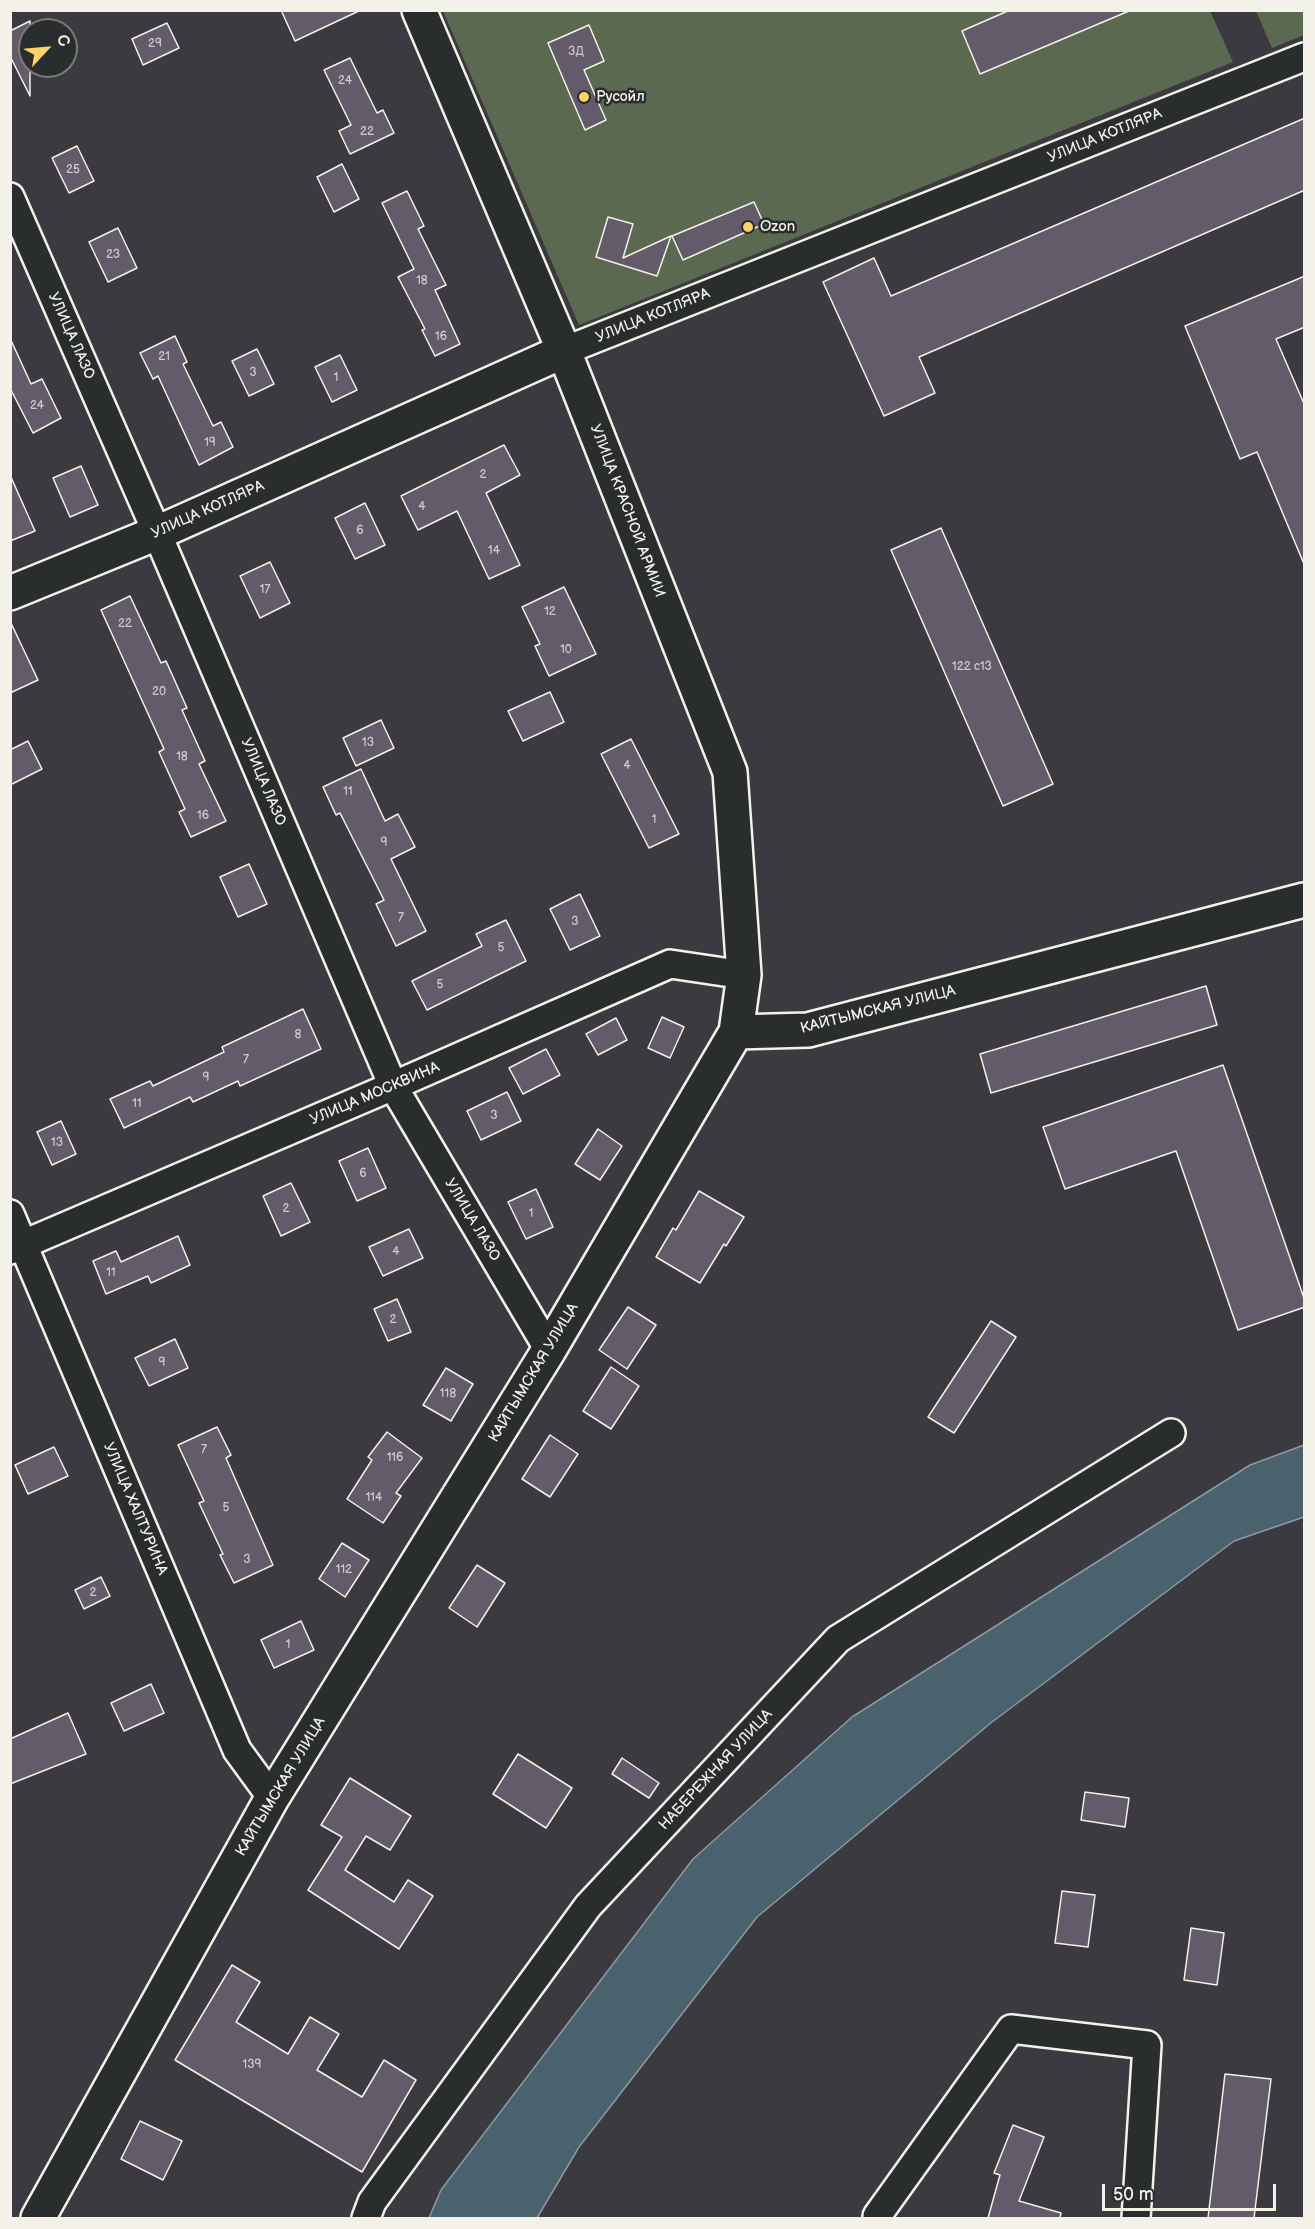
<!DOCTYPE html>
<html>
<head>
<meta charset="utf-8">
<style>
	body { margin:0 }
	#map { position:relative; width:1315px; height:2229px; overflow:hidden; background:#3b3a40; font-family:"Balsamiq Sans",sans-serif }
	canvas { display:block }
	.frame { position:absolute; inset:0; border:12px solid #f4f1e8; pointer-events:none }
	.north { position:absolute; left:18px; top:18px; width:60px; height:60px; box-sizing:border-box; background:#2a2d2e; border:2px solid #7b7b78; border-radius:50%; rotate:64deg; font-size:16px; font-weight:700; line-height:24px; text-align:center; color:#f4f1e8 }
	.north::after { content:''; display:block; margin:auto; width:21px; height:27px; background:#ffd166; clip-path:polygon(50% 0,100% 100%,50% 72%,0 100%) }
	.scale { position:absolute; left:1102px; top:2184px; width:174px; height:27px; box-sizing:border-box; border:3px solid #f4f1e8; border-top:0; padding-left:8px; font-size:18px; line-height:21px; white-space:nowrap; color:#f4f1e8; -webkit-text-stroke:4px #2a2d2e; paint-order:stroke }
</style>
</head>
<body>
<div id="map">
<canvas width="1315" height="2229"></canvas>
<div class="frame"></div>
<div class="north">С</div>
<div class="scale">50 m</div>
</div>
<script>
const g = document.querySelector('canvas').getContext('2d');
g.lineJoin = 'round';
function fillPath(path, color) { g.fillStyle = color; g.fill(path, 'evenodd'); }
const poly = rows => new Path2D(rows.map(r => 'M' + r).join(''));
function trace(path, color, width, dash) { g.strokeStyle = color; g.lineWidth = width; g.lineCap = dash ? 'butt' : 'round'; g.setLineDash(dash || []); g.stroke(path); }
function drawText(font, color, halo, rows, align = 'center') {
  g.font = font + ' "Balsamiq Sans",sans-serif'; g.lineWidth = 5; g.setLineDash([]); g.textBaseline = 'middle'; g.strokeStyle = halo; g.fillStyle = color; for (const [text, x, y, turn = 0] of rows) {
    g.save(); g.translate(x, y); g.rotate((+turn || 0) * Math.PI / 180); g.textAlign = isNaN(turn) ? turn : align; if (halo) g.strokeText(text, 0, 0); g.fillText(text, 0, 0); g.restore();
  }
}
const green = poly([
	[443,11,1210,11,1233,62,579,325],
	[1256,11,1304,11,1304,35,1272,48]
]);
const water = poly([
	[1304,1445,1304,1517,1234,1541,992,1722,757,1917,579,2147,537,2218,429,2218,441,2190,693,1859,852,1717,1250,1465,1304,1445]
]);
const building = poly([
	[281,10,361,10,295,41,281,10],
	[1010,10,1129,10,1129,11,980,74,962,31,1010,10],
	[30,21,30,96,10,56,10,31,30,21],
	[167,23,179,48,143,65,132,39,167,23],
	[589,25,604,61,584,70,606,120,585,130,548,43,589,25],
	[350,58,377,113,383,110,394,133,350,154,339,131,351,125,324,70,350,58],
	[1305,118,1305,190,919,357,935,393,884,416,823,282,874,258,891,296,1305,118],
	[77,146,94,181,69,193,52,158,77,146],
	[342,164,359,199,334,212,317,177,342,164],
	[407,191,424,226,418,229,446,285,435,290,460,344,435,356,422,330,425,329,398,277,414,269,382,203,407,191],
	[754,202,764,224,683,260,672,236,754,202],
	[608,217,633,224,623,258,671,236,657,276,596,257,608,217],
	[118,228,137,268,108,282,89,242,118,228],
	[1305,276,1305,327,1276,339,1305,406,1304,564,1257,452,1240,459,1185,326,1305,276],
	[175,336,187,362,183,364,213,426,221,422,233,447,199,465,158,376,153,379,140,353,175,336],
	[10,338,31,384,42,379,61,418,33,433,10,388,10,338],
	[257,349,274,384,249,396,232,361,257,349],
	[340,355,357,390,332,402,315,367,340,355],
	[504,445,520,475,486,493,520,565,489,579,457,511,418,530,401,496,504,445],
	[81,466,98,505,70,517,53,478,81,466],
	[10,475,35,531,10,541,10,475],
	[365,503,385,545,355,559,335,518,365,503],
	[941,528,1053,784,1003,806,891,550,941,528],
	[270,562,290,603,260,618,240,576,270,562],
	[564,587,596,654,549,676,535,646,540,644,522,607,564,587],
	[130,596,161,663,166,661,187,708,182,710,205,761,199,764,226,821,191,837,179,812,185,809,159,752,164,749,101,610,130,596],
	[10,621,38,680,10,693,10,621],
	[550,692,564,722,523,741,508,711,550,692],
	[381,720,394,748,356,766,343,738,381,720],
	[631,739,679,834,649,848,601,754,631,739],
	[28,741,42,769,10,785,10,750,28,741],
	[361,769,385,821,398,814,415,847,391,859,426,931,396,946,376,904,384,900,340,813,336,815,323,787,361,769],
	[249,864,267,904,238,917,220,877,249,864],
	[580,894,600,936,570,950,550,909,580,894],
	[506,920,526,961,427,1010,412,981,482,946,476,934,506,920],
	[1206,986,1217,1025,991,1093,980,1054,1206,986],
	[303,1009,321,1049,240,1086,238,1081,193,1102,190,1097,124,1128,110,1099,150,1081,153,1086,224,1052,222,1047,303,1009],
	[662,1017,684,1027,670,1058,648,1048,662,1017],
	[616,1018,627,1040,598,1055,586,1034,616,1018],
	[546,1049,560,1075,523,1094,509,1068,546,1049],
	[1223,1065,1305,1301,1305,1307,1238,1330,1176,1151,1065,1189,1043,1127,1223,1065],
	[507,1092,521,1121,481,1140,467,1111,507,1092],
	[61,1121,76,1154,52,1165,37,1132,61,1121],
	[598,1129,622,1146,600,1180,575,1164,598,1129],
	[368,1148,386,1188,357,1201,339,1161,368,1148],
	[291,1183,310,1222,281,1236,263,1196,291,1183],
	[536,1189,553,1227,526,1239,508,1202,536,1189],
	[699,1191,744,1217,726,1246,724,1244,700,1283,656,1257,673,1228,676,1230,699,1191],
	[409,1229,423,1258,383,1276,369,1247,409,1229],
	[178,1236,190,1265,151,1283,148,1276,106,1294,93,1261,116,1251,121,1262,178,1236],
	[397,1299,411,1332,388,1341,374,1309,397,1299],
	[628,1307,656,1325,627,1369,599,1350,628,1307],
	[991,1321,1016,1337,954,1433,928,1417,991,1321],
	[175,1339,188,1368,149,1386,135,1358,175,1339],
	[611,1367,639,1386,611,1429,583,1411,611,1367],
	[446,1368,473,1384,451,1421,423,1405,446,1368],
	[217,1427,231,1455,226,1458,273,1565,234,1583,220,1555,223,1554,199,1503,204,1501,178,1445,217,1427],
	[387,1432,422,1458,396,1493,401,1496,383,1523,347,1499,372,1460,368,1457,387,1432],
	[550,1435,578,1454,550,1497,522,1479,550,1435],
	[54,1447,68,1476,28,1494,15,1465,54,1447],
	[342,1543,369,1560,345,1597,319,1579,342,1543],
	[477,1565,505,1583,477,1627,449,1608,477,1565],
	[101,1577,110,1596,84,1609,75,1590,101,1577],
	[301,1621,314,1650,274,1668,261,1640,301,1621],
	[151,1684,164,1713,124,1731,111,1703,151,1684],
	[68,1713,86,1754,10,1784,10,1739,68,1713],
	[518,1754,572,1788,546,1828,493,1794,518,1754],
	[622,1758,659,1783,649,1798,612,1774,622,1758],
	[350,1778,411,1816,390,1850,366,1836,345,1870,394,1902,408,1880,433,1896,399,1949,308,1890,342,1837,321,1825,350,1778],
	[1085,1792,1129,1798,1125,1827,1081,1820,1085,1792],
	[1062,1891,1095,1895,1088,1947,1055,1943,1062,1891],
	[1191,1928,1224,1933,1217,1985,1184,1980,1191,1928],
	[232,1965,260,1982,236,2022,288,2054,310,2017,339,2034,317,2070,362,2097,384,2060,416,2080,362,2172,175,2060,232,1965],
	[1225,2074,1271,2079,1254,2218,1208,2218,1225,2074],
	[140,2121,182,2141,163,2180,121,2159,140,2121],
	[1013,2125,1044,2137,1019,2201,1061,2213,1060,2218,988,2218,1000,2175,994,2173,1013,2125]
]);
const street = poly([
	[10,197,157,533,393,1086,549,1350],
	[564,351,1304,57],
	[10,1214,237,1750,272,1798],
	[10,1250,393,1086,670,964,744,975],
	[366,2218,372,2202,588,1906,838,1639,1171,1433],
	[877,2218,877,2216,1011,2029,1147,2045,1136,2218]
]);
const secondary = poly([
	[419,10,564,351,730,772,744,975,736,1032],
	[10,593,157,533,564,351],
	[38,2218,272,1798,549,1350,736,1032,808,1030,1304,900]
]);
const markers = [
	[584,97,6,"#ffd166"],
	[748,227,6,"#ffd166"]
];
const numberNames = [
	["29",155,44],
	["3Д",576,52],
	["24",345,81],
	["22",367,132],
	["25",73,170],
	["23",113,255],
	["18",422,281],
	["16",441,337],
	["21",164,357],
	["3",253,373],
	["1",336,378],
	["24",37,406],
	["19",210,443],
	["2",483,475],
	["4",422,507],
	["6",360,531],
	["14",494,551],
	["17",265,590],
	["12",550,612],
	["22",125,624],
	["10",566,650],
	["122 с13",972,667],
	["20",159,692],
	["13",368,743],
	["18",182,757],
	["4",627,766],
	["11",348,792],
	["16",203,816],
	["1",654,820],
	["9",384,843],
	["7",401,918],
	["3",575,922],
	["5",501,948],
	["5",440,985],
	["8",298,1035],
	["7",246,1060],
	["9",206,1078],
	["11",137,1104],
	["3",494,1116],
	["13",57,1143],
	["6",363,1174],
	["2",286,1209],
	["1",531,1214],
	["4",396,1252],
	["11",111,1273],
	["2",393,1320],
	["9",162,1363],
	["118",448,1394],
	["7",204,1450],
	["116",395,1458],
	["114",374,1498],
	["5",226,1508],
	["3",247,1560],
	["112",344,1570],
	["2",93,1593],
	["1",288,1645],
	["139",252,2065]
];
const poiNames = [
	["Русойл",596,97],
	["Ozon",760,227]
];
const streetNames = [
	["УЛИЦА КОТЛЯРА",1105,136,-22],
	["УЛИЦА КОТЛЯРА",653,316,-22],
	["УЛИЦА ЛАЗО",71,336,66],
	["УЛИЦА КОТЛЯРА",208,510,-24],
	["УЛИЦА КРАСНОЙ АРМИИ",627,511,69],
	["УЛИЦА ЛАЗО",263,782,67],
	["КАЙТЫМСКАЯ УЛИЦА",878,1010,-14],
	["УЛИЦА МОСКВИНА",375,1094,-23],
	["УЛИЦА ЛАЗО",472,1220,59],
	["КАЙТЫМСКАЯ УЛИЦА",534,1373,-59],
	["УЛИЦА ХАЛТУРИНА",135,1509,67],
	["НАБЕРЕЖНАЯ УЛИЦА",716,1770,-47],
	["КАЙТЫМСКАЯ УЛИЦА",281,1787,-59]
];
fillPath(green, '#5c6951');
fillPath(water, '#49626e');
trace(water, '#8d9b9f', 1.5);
fillPath(building, '#635a6a');
trace(building, '#f4f1e8', 1.5);
trace(street, '#f4f1e8', 32);
trace(secondary, '#f4f1e8', 38);
trace(street, '#2a2d2e', 27);
trace(secondary, '#2a2d2e', 33);
for (const [x, y, r, color] of markers) { const dot = new Path2D(); dot.arc(x, y, r, 0, 2 * Math.PI); g.fillStyle = color; g.fill(dot); trace(dot, '#2a2d2e', 2); }
drawText('12px', '#d0cbc8', null, numberNames);
drawText('15px', '#f4f1e8', '#2a2d2e', poiNames, 'left');
drawText('15px', '#f4f1e8', '#2a2d2e', streetNames);
</script>
</body>
</html>
